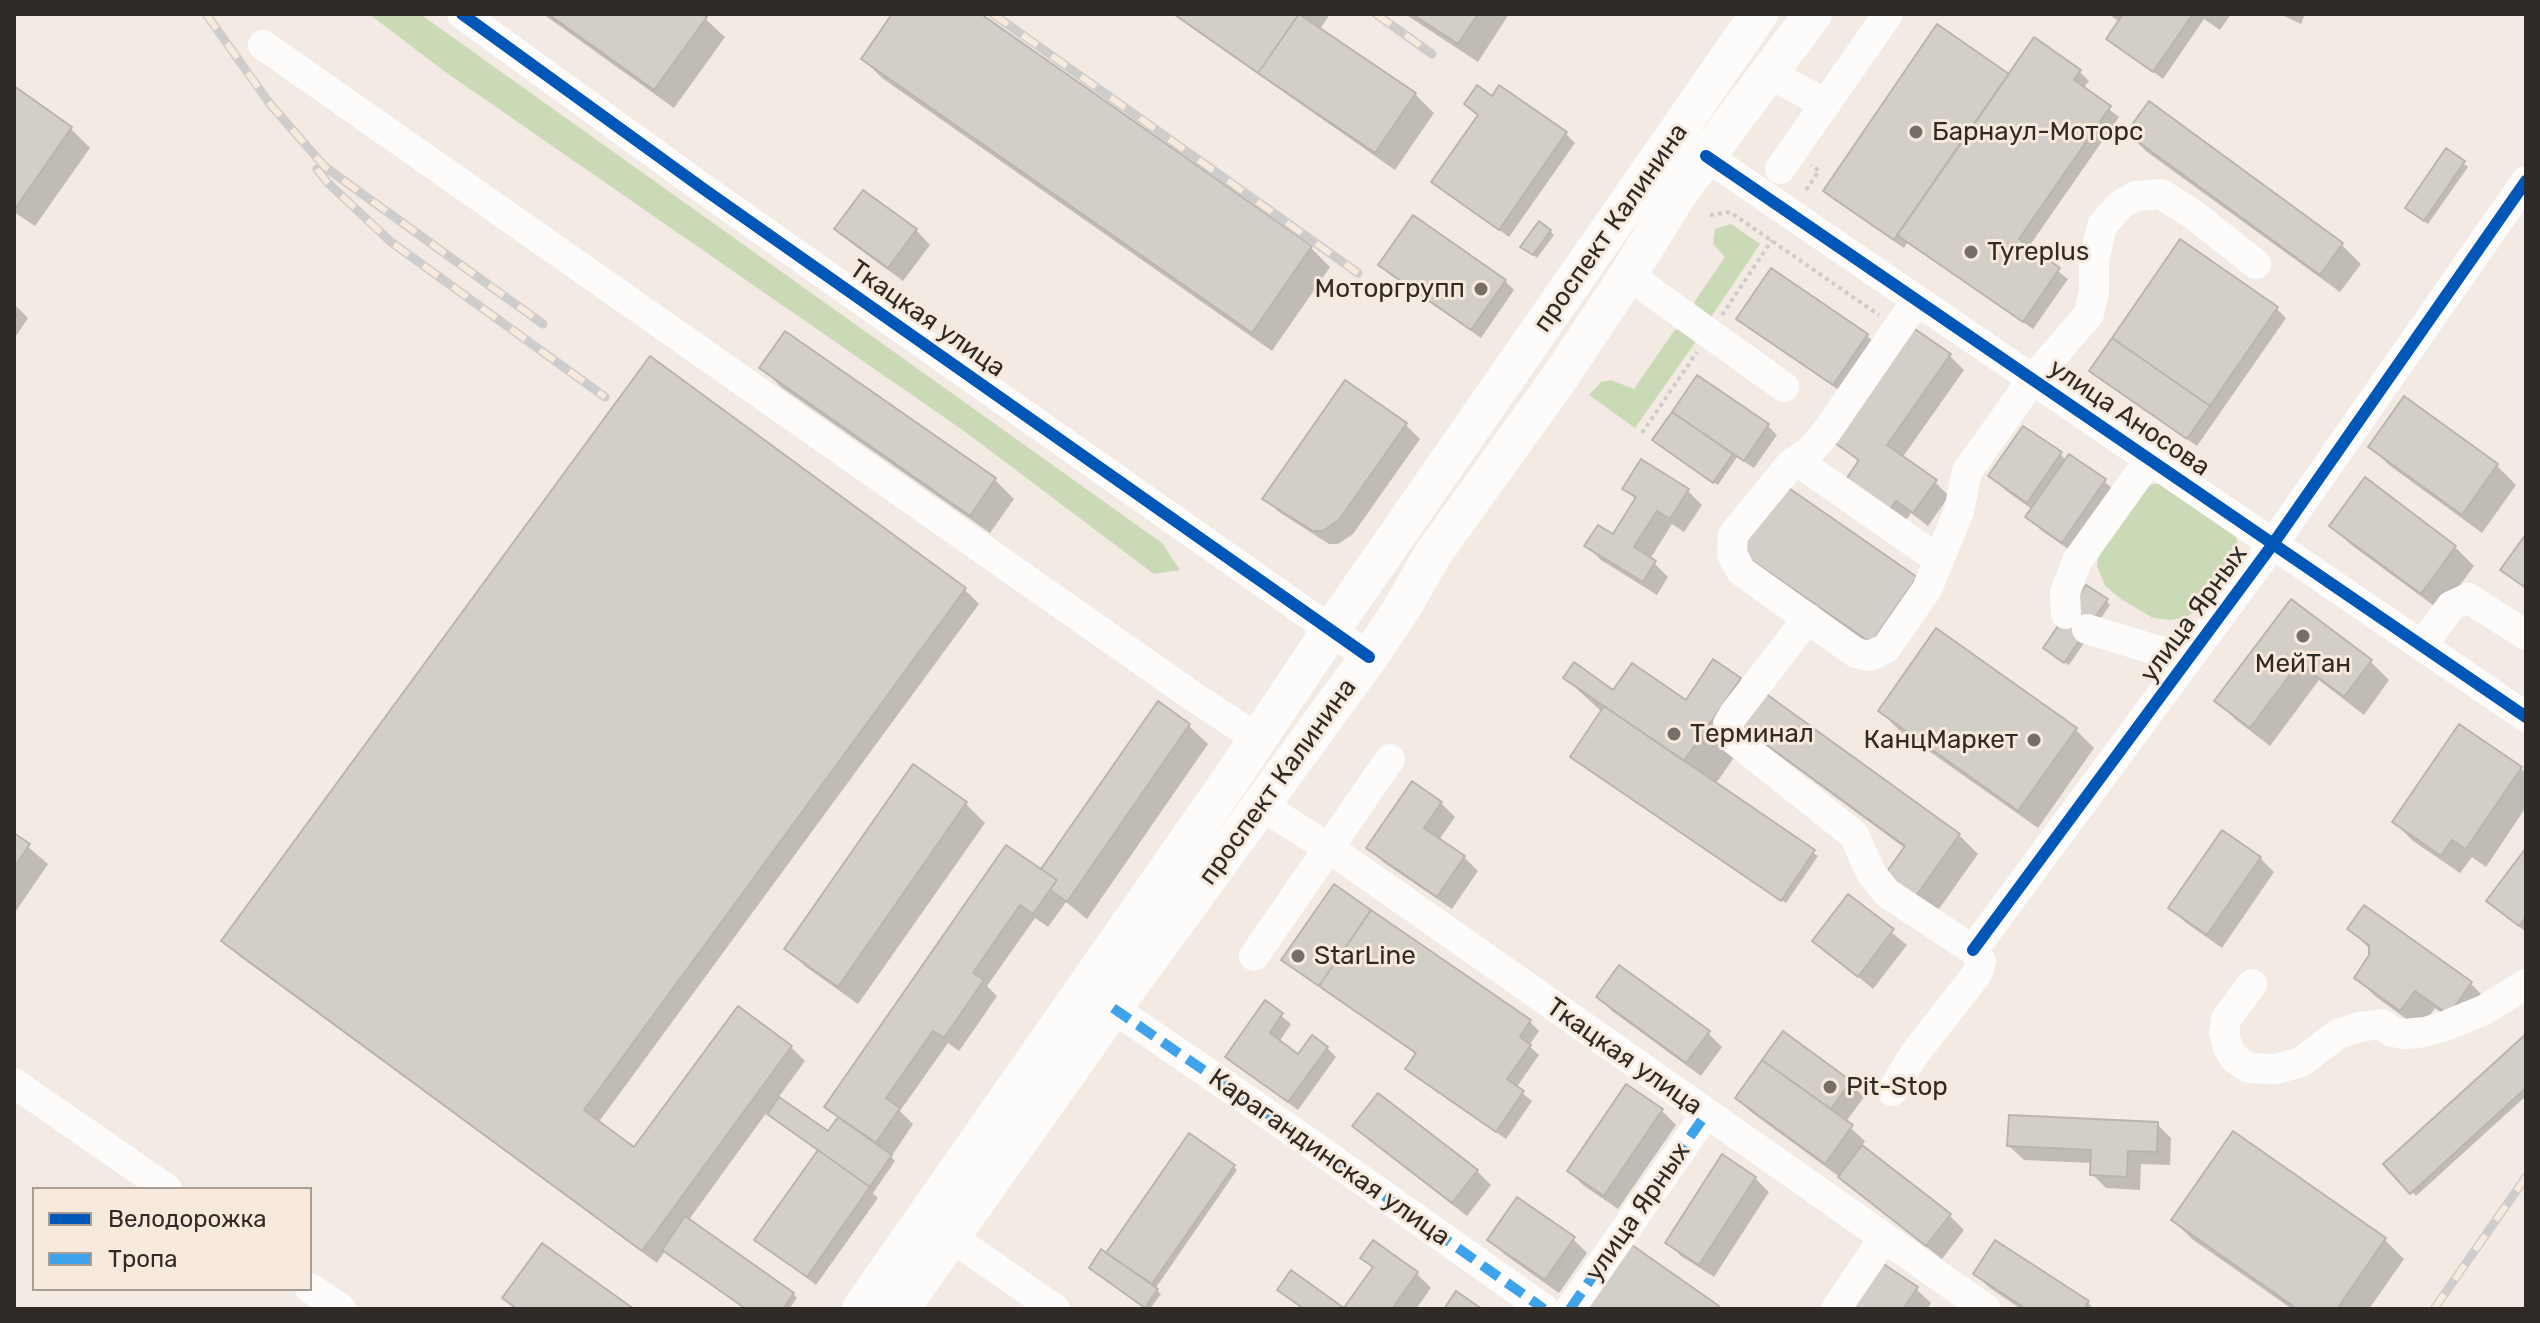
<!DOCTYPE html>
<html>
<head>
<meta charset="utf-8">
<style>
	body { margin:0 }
	#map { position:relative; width:2540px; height:1323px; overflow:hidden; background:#f2eae3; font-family:Rubik,sans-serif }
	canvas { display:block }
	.frame { position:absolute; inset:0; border:16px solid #312b27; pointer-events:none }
	.legend { position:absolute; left:32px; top:1187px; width:280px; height:104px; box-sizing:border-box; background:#f8e9dd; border:2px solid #a89d94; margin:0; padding:10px 14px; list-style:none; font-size:24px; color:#312b27 }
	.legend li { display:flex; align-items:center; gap:16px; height:40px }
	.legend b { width:40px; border:2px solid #a89d94 }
</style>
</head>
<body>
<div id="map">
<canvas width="2540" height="1323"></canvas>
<div class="frame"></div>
<ul class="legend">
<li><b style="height:10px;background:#0057b8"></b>Велодорожка</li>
<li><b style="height:10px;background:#3ea3eb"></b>Тропа</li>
</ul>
</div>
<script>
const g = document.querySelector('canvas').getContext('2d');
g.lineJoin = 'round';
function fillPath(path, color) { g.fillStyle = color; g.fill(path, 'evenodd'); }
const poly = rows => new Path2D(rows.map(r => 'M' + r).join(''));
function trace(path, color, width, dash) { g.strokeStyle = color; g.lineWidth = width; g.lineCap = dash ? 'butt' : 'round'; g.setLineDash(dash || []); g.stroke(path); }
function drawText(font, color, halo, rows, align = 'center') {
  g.font = font + ' Rubik,sans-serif'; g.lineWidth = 6; g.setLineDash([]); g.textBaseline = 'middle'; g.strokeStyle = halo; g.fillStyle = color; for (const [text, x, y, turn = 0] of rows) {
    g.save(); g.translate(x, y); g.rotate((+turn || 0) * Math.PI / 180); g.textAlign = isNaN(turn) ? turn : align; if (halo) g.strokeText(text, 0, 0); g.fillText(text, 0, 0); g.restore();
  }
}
const green = poly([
	[369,14,420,14,1162,543,1180,570,1154,574,964,431,444,71],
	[1731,224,1760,244,1707,323,1694,309,1695,301,1725,257,1713,244,1715,229],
	[1680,328,1699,337,1635,428,1589,395,1601,382,1611,380,1634,389,1674,331],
	[2155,484,2162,484,2234,532,2240,549,2202,607,2186,617,2170,620,2153,618,2121,599,2105,586,2097,566,2099,554,2146,486]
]);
const shadow = poly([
	[543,14,700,14,725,37,674,108],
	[894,14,977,14,1311,248,1330,267,1272,351,882,78,863,59],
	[1172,14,1330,14,1320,29,1415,94,1434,113,1395,170],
	[1405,14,1509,14,1478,62],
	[2108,14,2231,14,2220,30,2204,19,2163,79,2108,39,2120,22],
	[2280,14,2305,14,2301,24],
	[2080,72,2089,81,2083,89,2119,117,2028,248,2068,279,2033,329,1907,243,1904,248,1834,200,1825,191,2009,76],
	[14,89,71,129,90,148,35,226,14,212],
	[1492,98,1566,134,1575,143,1509,237,1434,182,1480,116,1466,104],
	[2149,104,2342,245,2361,264,2340,292,2147,152,2128,133],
	[2446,151,2468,167,2428,224,2411,212],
	[837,229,916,230,930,245,903,281,851,243],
	[1550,231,1554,235,1537,258,1527,250],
	[2181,242,2277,309,2286,318,2197,446,2101,379,2092,370],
	[1380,265,1505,281,1514,290,1481,338,1389,274],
	[14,304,28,318,14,339],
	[1738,319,1866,335,1876,344,1843,393,1748,328],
	[786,333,995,480,1014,499,990,533,781,387,762,368],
	[1950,356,1964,370,1902,458,1935,482,1949,496,1928,526,1911,513,1901,527,1860,463,1835,441],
	[651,359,965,590,979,604,598,1123,635,1150,791,1047,805,1061,778,1098,829,1134,839,1119,827,1107,1042,872,1159,704,1189,726,1208,744,1087,919,1066,902,1048,927,1035,918,987,986,997,996,978,1024,959,1051,948,1043,900,1111,913,1124,891,1157,895,1161,873,1193,878,1198,816,1285,757,1240,820,1151,767,1112,688,1221,793,1294,797,1298,789,1309,747,1309,665,1251,657,1263,238,955,224,941],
	[1698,378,1768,426,1777,435,1754,468,1737,457,1718,485,1655,440],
	[1345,382,1406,425,1420,439,1353,534,1338,544,1329,544,1279,512,1265,498],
	[2404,399,2497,466,2516,485,2482,533,2389,465,2370,446],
	[2060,454,2067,461,2104,481,2119,495,2077,555,2042,531,2028,517,2033,510,2005,490,1991,476],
	[1625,489,1688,491,1702,505,1684,532,1672,524,1650,559,1668,577,1657,595,1601,560,1587,546,1614,537,1636,500],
	[2331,525,2455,547,2474,566,2441,611,2350,544],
	[1740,550,1915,579,1890,661,1759,569],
	[2106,601,2110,605,2069,665,2049,652],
	[2291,602,2371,662,2389,680,2364,715,2319,680,2270,746,2236,720,2217,701],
	[1565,678,1614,692,1686,702,1740,679,1759,698,1762,693,1959,835,1978,854,1934,916,1905,895,1906,849,1750,734,1715,785,1818,856,1786,903,1576,760,1602,712],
	[1880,711,2075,729,2094,748,2038,828,1899,730],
	[913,767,966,804,985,823,858,1004,806,967,787,949],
	[2521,768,2526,774,2526,807,2486,867,2472,857,2460,873,2413,841,2394,822],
	[1441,803,1455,817,1439,840,1464,857,1478,871,1452,909,1383,862,1369,847],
	[14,835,48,864,14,914],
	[2526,851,2526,932,2498,910],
	[2260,858,2274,872,2222,948,2185,922,2171,908],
	[1335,886,1530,1022,1539,1031,1529,1046,1539,1055,1516,1088,1532,1101,1506,1139,1417,1078,1408,1068,1417,1055,1293,969,1284,960],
	[1848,897,1907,945,1873,989,1815,941],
	[2364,908,2471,984,2490,1003,2469,1032,2435,1008,2420,1029,2375,996,2356,977,2371,956,2371,950,2349,929],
	[1598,997,1708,1033,1722,1047,1701,1076,1612,1011],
	[1266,1003,1291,1024,1279,1042,1299,1056,1327,1048,1336,1057,1298,1110,1237,1065],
	[1784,1034,1850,1083,1864,1097,1845,1123,1865,1141,1861,1147,1950,1216,1964,1230,1942,1259,1855,1191,1841,1178,1751,1112,1737,1098],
	[2526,1037,2526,1096,2416,1196,2386,1164],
	[1662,1111,1676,1125,1618,1209,1583,1185,1569,1171],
	[2157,1124,2171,1138,2170,1165,2141,1164,2140,1190,2106,1188,2092,1174,2093,1163,2024,1160,2009,1146],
	[1355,1126,1477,1171,1491,1185,1467,1216,1369,1140],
	[2234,1134,2385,1240,2404,1259,2369,1309,2292,1309,2192,1239,2173,1220],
	[1233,1166,1237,1170,1155,1289,1161,1294,1150,1309,1095,1272,1107,1256],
	[1755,1178,1769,1192,1714,1277,1681,1256,1667,1242],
	[1573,1239,1587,1253,1559,1293,1504,1254,1490,1240],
	[1373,1243,1417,1274,1431,1288,1416,1309,1346,1309,1374,1269,1363,1258],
	[1975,1274,2088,1303,2094,1309,2021,1309,1990,1288],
	[1916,1289,1931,1303,1927,1309,1853,1309]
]);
const building = poly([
	[548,14,703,14,707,17,654,90,548,14],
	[892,14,981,14,1312,246,1252,333,861,59,892,14],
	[1174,14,1299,14,1258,73,1174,14],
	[1299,14,1416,93,1375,153,1258,73,1299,14],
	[1412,14,1478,14,1458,44,1412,14],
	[2123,14,2193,14,2153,72,2106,39,2123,14],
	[1937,24,2009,74,1894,240,1823,191,1937,24],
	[2034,37,2081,70,2074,80,2111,106,2019,239,2060,268,2023,322,1897,235,2034,37],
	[1477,85,1492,96,1499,85,1567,132,1499,230,1431,182,1478,115,1464,104,1477,85],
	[14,86,72,127,15,209,14,208,14,86],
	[2149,101,2343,243,2320,275,2126,133,2149,101],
	[2446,148,2465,161,2424,221,2405,208,2446,148],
	[863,190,917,229,888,268,834,229,863,190],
	[1413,215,1506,280,1471,330,1378,265,1413,215],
	[1539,221,1551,230,1533,255,1520,247,1539,221],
	[2180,239,2278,307,2210,406,2112,338,2180,239],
	[1771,268,1868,334,1833,385,1736,319,1771,268],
	[1912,327,1951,354,1887,445,1937,480,1913,513,1896,501,1886,515,1843,484,1859,460,1832,441,1912,327],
	[785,331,996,478,970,516,759,368,785,331],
	[2112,338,2210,406,2187,439,2089,371,2112,338],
	[650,356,966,588,584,1110,634,1147,738,1006,792,1046,642,1251,221,941,650,356],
	[1697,375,1769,424,1744,461,1672,412,1697,375],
	[1345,380,1407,423,1339,520,1323,531,1313,531,1262,499,1345,380],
	[2404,396,2498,464,2462,515,2368,447,2404,396],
	[1672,412,1733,454,1713,483,1652,440,1672,412],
	[2023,426,2062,452,2027,503,1988,476,2023,426],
	[2069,454,2106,479,2062,543,2025,517,2069,454],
	[1641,459,1689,489,1670,519,1657,511,1634,547,1656,561,1643,582,1584,546,1598,525,1613,534,1636,497,1622,489,1641,459],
	[2365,477,2456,546,2421,594,2329,526,2365,477],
	[1783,484,1917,577,1871,643,1737,550,1783,484],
	[2526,534,2526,588,2500,570,2526,534],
	[2086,585,2108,599,2064,663,2043,648,2086,585],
	[2291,599,2372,660,2344,697,2299,663,2250,728,2214,701,2291,599],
	[1936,628,2077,728,2018,811,1878,711,1936,628],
	[1713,659,1741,678,1684,761,1563,678,1574,662,1613,690,1632,663,1686,700,1713,659],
	[1762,691,1960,834,1914,899,1883,877,1905,846,1738,724,1762,691],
	[1158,701,1190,724,1067,902,1050,890,1057,880,1041,869,1158,701],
	[1604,706,1815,850,1781,901,1570,757,1604,706],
	[2459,724,2522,767,2466,849,2452,840,2441,856,2392,822,2459,724],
	[913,764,967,802,838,987,784,949,913,764],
	[1412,781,1442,802,1424,828,1465,856,1437,897,1366,848,1412,781],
	[2222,830,2261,857,2207,935,2168,908,2222,830],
	[14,833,30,844,14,868,14,833],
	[1006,845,1057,880,1033,914,1020,905,973,973,984,980,944,1038,933,1031,886,1098,900,1108,876,1143,824,1107,1006,845],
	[2526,848,2526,917,2519,926,2486,901,2526,848],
	[1334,884,1371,910,1319,986,1281,960,1334,884],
	[1848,894,1894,929,1858,977,1812,941,1848,894],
	[2364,905,2472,982,2449,1015,2415,991,2400,1011,2354,978,2369,955,2369,945,2347,929,2364,905],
	[1371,910,1531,1020,1520,1037,1531,1045,1507,1079,1524,1091,1496,1132,1405,1069,1416,1053,1319,986,1371,910],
	[1619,965,1710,1031,1686,1063,1596,997,1619,965],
	[1265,1000,1283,1013,1270,1033,1298,1054,1312,1035,1328,1047,1288,1102,1225,1057,1265,1000],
	[1783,1031,1851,1081,1831,1109,1762,1060,1783,1031],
	[2526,1034,2526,1088,2410,1194,2383,1164,2526,1034],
	[1762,1060,1853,1125,1825,1164,1735,1098,1762,1060],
	[1626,1084,1663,1109,1604,1196,1567,1171,1626,1084],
	[1378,1093,1478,1170,1452,1203,1352,1126,1378,1093],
	[779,1097,828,1131,838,1117,892,1155,870,1187,767,1114,779,1097],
	[2009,1115,2158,1122,2157,1152,2128,1151,2127,1177,2090,1175,2091,1150,2007,1146,2009,1115],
	[2233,1131,2386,1238,2337,1309,2297,1309,2171,1220,2233,1131],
	[1189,1133,1235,1165,1152,1284,1106,1253,1189,1133],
	[1862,1145,1951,1214,1926,1246,1838,1177,1862,1145],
	[818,1150,870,1187,807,1277,754,1240,818,1150],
	[1722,1154,1756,1177,1699,1265,1665,1243,1722,1154],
	[1517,1197,1575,1237,1545,1280,1487,1240,1517,1197],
	[685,1216,794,1293,783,1309,746,1309,662,1250,685,1216],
	[1373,1240,1418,1272,1392,1309,1343,1309,1373,1267,1360,1258,1373,1240],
	[1995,1240,2089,1301,2084,1309,2026,1309,1973,1274,1995,1240],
	[542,1243,585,1274,634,1309,517,1309,502,1298,542,1243],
	[1629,1243,1719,1306,1717,1309,1583,1309,1629,1243],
	[1101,1249,1158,1289,1145,1308,1089,1268,1101,1249],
	[1882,1263,1918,1287,1903,1309,1851,1309,1882,1263],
	[1291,1270,1344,1308,1343,1309,1304,1309,1277,1290,1291,1270],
	[1456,1291,1482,1309,1444,1309,1456,1291]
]);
const path = poly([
	[1806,190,1819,171,1811,165],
	[1710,215,1730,212,1879,315],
	[1722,315,1772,240],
	[1642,433,1697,352]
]);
const minor = poly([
	[462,14,705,190,1369,657],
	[263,45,1194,697,1258,739],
	[1770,74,1826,104],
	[1706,156,2526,717],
	[1780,169,1888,14],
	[1628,275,1784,387],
	[1917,300,1825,434,1809,452,1790,465,1733,535,1732,554,1741,571,1856,653,1870,656,1886,648,1927,589,1959,511,1967,471,2033,379,2089,314,2094,291,2094,260,2102,226,2120,205,2136,196,2161,194,2194,215,2256,264],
	[1797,461,1939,560],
	[2066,614,2065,593,2077,561,2150,459],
	[1808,618,1734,714,1728,724,1731,737,1854,835,1871,873,1887,893,1973,950,1981,961,1977,974,1915,1053,1892,1091],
	[2087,629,2156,650,2190,655],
	[2422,646,2451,606,2468,598,2526,635],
	[1262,806,1329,848,1986,1309],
	[1973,950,2273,544,2526,181],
	[1254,956,1390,759],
	[2252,984,2226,1019,2224,1033,2227,1045,2234,1058,2249,1068,2276,1069,2301,1062,2338,1034,2359,1027,2382,1024,2392,1032,2405,1034,2425,1032,2445,1026,2484,1010,2526,984],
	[1113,1008,1301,1137,1544,1309],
	[14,1083,167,1189],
	[951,1237,1055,1309],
	[310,1288,341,1309],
	[1570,1309,1706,1114],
	[1836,1309,1884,1238]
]);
const major = poly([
	[861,1309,1231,779,1331,630,1759,14],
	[900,1309,1113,1008,1369,657,1402,608,1433,554,1560,377,1628,275,1678,194,1813,14]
]);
const rail = poly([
	[206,14,270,104,325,167,543,324],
	[993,14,1358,273],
	[1376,14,1432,54],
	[317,169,327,182,391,242,605,397],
	[2434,1309,2526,1177]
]);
const quiet = poly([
	[1113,1008,1301,1137,1544,1309],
	[1570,1309,1706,1114]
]);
const cycleway = poly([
	[462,14,705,190,1369,657],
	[1706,156,2526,717],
	[1973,950,2273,544,2526,181]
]);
const markers = [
	[1916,132,8,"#756e69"],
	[1971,252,8,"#756e69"],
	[1481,289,8,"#756e69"],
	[2303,636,8,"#756e69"],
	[1674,734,8,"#756e69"],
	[2034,740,8,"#756e69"],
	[1298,956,8,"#756e69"],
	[1830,1087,8,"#756e69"]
];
const poiNames = [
	["Барнаул-Моторс",1932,132],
	["Tyreplus",1987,252],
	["Моторгрупп",1465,289,"right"],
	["МейТан",2303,664,"center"],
	["Терминал",1690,734],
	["КанцМаркет",2018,740,"right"],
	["StarLine",1314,956],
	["Pit-Stop",1846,1087]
];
const streetNames = [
	["проспект Калинина",1611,228,-55],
	["Ткацкая улица",927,319,35],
	["улица Аносова",2129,418,34],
	["улица Ярных",2194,614,-54],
	["проспект Калинина",1278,782,-54],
	["Ткацкая улица",1624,1057,35],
	["Карагандинская улица",1329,1158,35],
	["улица Ярных",1638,1212,-55]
];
fillPath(green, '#cadab6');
fillPath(shadow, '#0003');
fillPath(building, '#d4cec9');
trace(building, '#bab4af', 2);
trace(path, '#ceccca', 4, [4, 4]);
trace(minor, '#fdfcfb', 30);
trace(major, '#fdfcfb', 38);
trace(rail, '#cfcdcb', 9);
trace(rail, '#f8e9dd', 6, [18]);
trace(quiet, '#3ea3eb', 10, [20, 10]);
trace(cycleway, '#0057b8', 12);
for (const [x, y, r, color] of markers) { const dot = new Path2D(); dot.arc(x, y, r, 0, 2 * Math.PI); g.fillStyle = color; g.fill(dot); trace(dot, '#f8e9dd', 3); }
drawText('26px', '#312b27', '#f8e9dd', poiNames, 'left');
drawText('26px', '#312b27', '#f8e9dd', streetNames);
</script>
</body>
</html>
